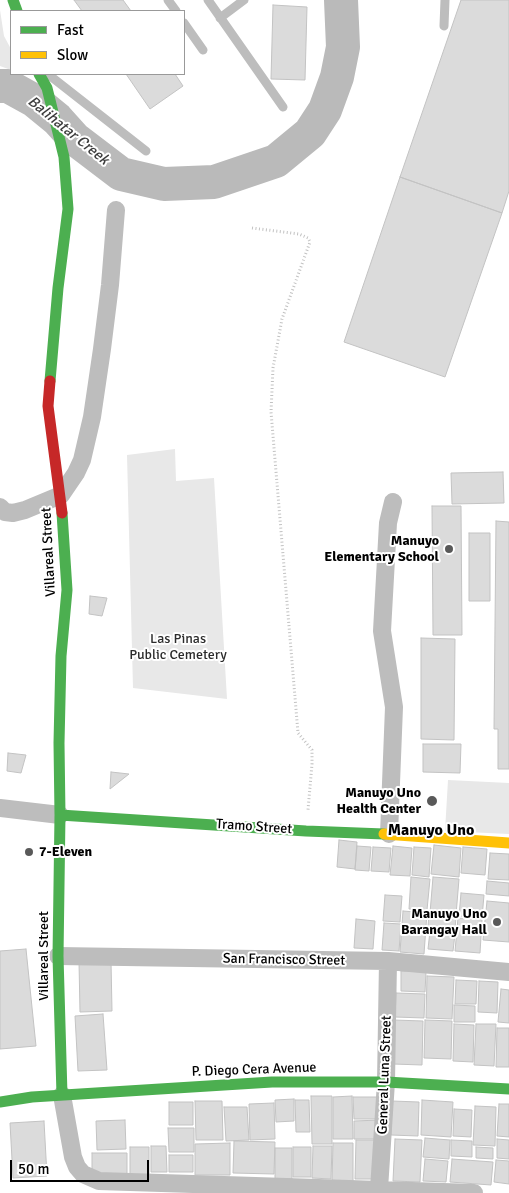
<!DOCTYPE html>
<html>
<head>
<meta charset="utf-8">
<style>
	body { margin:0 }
	#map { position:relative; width:509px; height:1193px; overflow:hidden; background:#fff; font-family:Signika,sans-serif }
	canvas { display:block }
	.legend { position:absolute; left:10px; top:10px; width:175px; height:65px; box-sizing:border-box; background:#fff; border:1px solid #999; margin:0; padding:6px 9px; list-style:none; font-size:15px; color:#000 }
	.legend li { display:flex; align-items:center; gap:10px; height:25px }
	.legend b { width:25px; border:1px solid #999 }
	.scale { position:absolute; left:10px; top:1160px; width:139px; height:22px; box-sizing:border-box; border:2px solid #000; border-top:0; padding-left:6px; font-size:15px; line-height:18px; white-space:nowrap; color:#000; -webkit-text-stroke:4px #fff; paint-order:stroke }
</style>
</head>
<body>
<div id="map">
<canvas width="509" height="1193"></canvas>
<ul class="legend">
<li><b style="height:6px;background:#4caf50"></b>Fast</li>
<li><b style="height:6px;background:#ffc107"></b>Slow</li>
</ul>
<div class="scale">50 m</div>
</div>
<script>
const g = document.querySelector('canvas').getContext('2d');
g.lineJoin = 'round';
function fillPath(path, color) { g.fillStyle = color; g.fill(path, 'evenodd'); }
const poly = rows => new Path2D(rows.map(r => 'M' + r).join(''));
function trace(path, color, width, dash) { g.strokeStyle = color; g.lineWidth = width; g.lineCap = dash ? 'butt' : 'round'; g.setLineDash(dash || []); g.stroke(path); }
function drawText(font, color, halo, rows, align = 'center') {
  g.font = font + ' Signika,sans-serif'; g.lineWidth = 4; g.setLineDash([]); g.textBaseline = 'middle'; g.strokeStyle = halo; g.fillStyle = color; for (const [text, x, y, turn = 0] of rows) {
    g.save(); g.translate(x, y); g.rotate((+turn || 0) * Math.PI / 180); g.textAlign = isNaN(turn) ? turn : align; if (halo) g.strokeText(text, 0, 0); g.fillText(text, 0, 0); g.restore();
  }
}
const green = poly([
	[0,10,4,36,11,49,11,70,0,66],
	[175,449,176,481,214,478,227,699,133,688,127,455],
	[448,780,509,783,509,834,445,831]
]);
const river = poly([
	[0,86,8,86,35,101,57,119,75,139,121,174,164,184,214,182,276,161,310,133,325,110,337,77,343,47,341,0]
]);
const building = poly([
	[74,0,123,0,131,11,82,11,74,0],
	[461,0,509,0,509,191,502,213,400,177,461,0],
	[273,5,307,7,305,80,271,79,273,5],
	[126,74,175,74,183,86,150,109,126,74],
	[400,177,502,213,445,377,344,342,400,177],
	[503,472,504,503,452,504,451,473,503,472],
	[432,506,461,506,462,635,433,635,432,506],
	[496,521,509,522,509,769,498,769,498,729,494,729,496,521],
	[469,533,490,533,490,601,469,601,469,533],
	[90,596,107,598,102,616,89,614,90,596],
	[421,638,455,639,454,740,421,739,421,638],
	[423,744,461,744,460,773,423,772,423,744],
	[8,753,26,755,21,773,7,771,8,753],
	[111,772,129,774,110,789,111,772],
	[339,840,357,842,355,869,337,867,339,840],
	[434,845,461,848,459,877,431,874,434,845],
	[357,846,371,847,369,871,355,870,357,846],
	[393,846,412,848,410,876,390,875,393,846],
	[373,847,391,848,389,872,371,871,373,847],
	[414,847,431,848,429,877,412,875,414,847],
	[463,847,487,849,485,875,461,873,463,847],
	[490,853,509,854,509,880,488,879,490,853],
	[411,877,430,879,427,910,409,909,411,877],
	[433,877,459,879,456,915,430,913,433,877],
	[487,881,509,883,509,896,486,894,487,881],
	[461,893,484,895,482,918,459,916,461,893],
	[385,895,402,896,400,922,383,921,385,895],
	[487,901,509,903,509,942,483,940,487,901],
	[403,911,427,913,424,954,400,952,403,911],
	[429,915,456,917,455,929,428,926,429,915],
	[458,918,482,920,480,953,455,951,458,918],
	[356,919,375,921,373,949,354,948,356,919],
	[384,923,401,924,399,951,382,950,384,923],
	[430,931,455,934,453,951,428,949,430,931],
	[26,949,36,1046,0,1049,0,951,26,949],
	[111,961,112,1011,80,1012,79,962,111,961],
	[401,971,426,972,425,992,401,991,401,971],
	[427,976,454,977,452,1019,426,1018,427,976],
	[456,980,477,981,476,1004,455,1004,456,980],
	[479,981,498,982,497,1013,478,1012,479,981],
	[501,989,509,990,509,1023,498,1022,501,989],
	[396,993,425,994,424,1018,395,1017,396,993],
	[454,1005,475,1006,475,1022,454,1022,454,1005],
	[103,1014,107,1070,78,1071,75,1016,103,1014],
	[394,1020,423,1021,422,1065,393,1064,394,1020],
	[425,1020,452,1021,451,1059,424,1058,425,1020],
	[454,1024,474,1025,473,1062,453,1061,454,1024],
	[476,1024,496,1024,494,1066,474,1065,476,1024],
	[497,1028,509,1028,509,1067,496,1067,497,1028],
	[311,1096,332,1096,332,1144,312,1144,311,1096],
	[352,1096,353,1139,333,1139,333,1097,352,1096],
	[353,1097,381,1097,381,1119,354,1119,353,1097],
	[294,1099,294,1121,276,1122,275,1100,294,1099],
	[295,1100,309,1100,310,1132,296,1132,295,1100],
	[422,1100,453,1102,451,1137,421,1135,422,1100],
	[195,1101,222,1101,223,1140,196,1140,195,1101],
	[392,1101,419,1102,418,1136,391,1135,392,1101],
	[169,1102,193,1102,193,1125,169,1125,169,1102],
	[274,1103,275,1139,250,1140,249,1104,274,1103],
	[499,1104,509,1104,509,1137,497,1136,499,1104],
	[475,1106,496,1107,495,1146,473,1145,475,1106],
	[224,1107,247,1107,249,1140,226,1141,224,1107],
	[454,1109,472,1110,471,1137,453,1136,454,1109],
	[125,1120,126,1149,97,1150,96,1121,125,1120],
	[380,1120,380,1139,354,1139,354,1121,380,1120],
	[44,1121,47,1176,13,1178,10,1123,44,1121],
	[168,1128,194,1128,194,1152,169,1152,168,1128],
	[425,1138,450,1140,449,1159,423,1157,425,1138],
	[395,1139,422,1140,420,1182,393,1181,395,1139],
	[497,1139,509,1140,509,1159,497,1158,497,1139],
	[356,1140,379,1140,379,1179,355,1179,356,1140],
	[451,1140,472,1141,472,1157,451,1156,451,1140],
	[234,1141,275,1142,274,1174,233,1173,234,1141],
	[230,1143,230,1175,195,1175,195,1144,230,1143],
	[333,1143,353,1143,353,1182,332,1182,333,1143],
	[151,1146,166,1146,167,1172,151,1172,151,1146],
	[313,1146,332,1146,331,1179,312,1178,313,1146],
	[130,1147,149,1147,149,1175,130,1176,130,1147],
	[293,1147,311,1147,311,1177,293,1177,293,1147],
	[476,1147,493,1148,493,1159,476,1158,476,1147],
	[275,1148,292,1148,292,1179,275,1179,275,1148],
	[92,1153,127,1153,127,1174,92,1174,92,1153],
	[169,1155,193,1155,193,1172,169,1172,169,1155],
	[425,1159,448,1161,446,1182,423,1181,425,1159],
	[452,1159,493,1162,491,1185,450,1182,452,1159],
	[496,1160,509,1161,509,1184,494,1182,496,1160]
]);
const path = poly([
	[252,228,299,234,308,238,310,242,282,319,273,368,271,412,298,733,312,750,312,764,308,810]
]);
const lane = poly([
	[168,0,176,11],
	[208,0,283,107],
	[220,18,244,0],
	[184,23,203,50],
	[444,26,445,0],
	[49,75,146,151]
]);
const street = poly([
	[0,507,5,512,13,513,25,510,61,495,76,473,82,460,92,417,102,349,110,285,116,210],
	[0,808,60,815],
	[389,834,394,707,382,631,388,523,393,502],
	[58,956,388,961,509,972],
	[62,1095,73,1157,77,1167,83,1174,99,1181,474,1193],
	[379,1189,386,1082,388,961]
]);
const fast = poly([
	[13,0,17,11],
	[39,74,47,88,64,157,68,209,58,288,50,381],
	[60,815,306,831,384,834],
	[62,1095,58,956,60,815,59,743,61,656,67,590,62,513],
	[0,1102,32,1097,272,1082,386,1082,509,1089]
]);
const slow = poly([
	[384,834,509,843]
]);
const jam = poly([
	[50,381,48,406,62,513]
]);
const markers = [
	[449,549,5,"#595959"],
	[432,801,6,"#595959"],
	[29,852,5,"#595959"],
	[497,922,5,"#595959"]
];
const poiNames = [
	["Manuyo",439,541],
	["Elementary School",439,557],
	["Manuyo Uno",421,793],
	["Health Center",421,809],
	["7-Eleven",39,852,"left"],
	["Manuyo Uno",487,914],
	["Barangay Hall",487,930]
];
const streetNames = [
	["Villareal Street",49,552,-93],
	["Tramo Street",254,827,4],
	["Villareal Street",44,956,-90],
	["San Francisco Street",284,960,1],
	["P. Diego Cera Avenue",254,1070,-2],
	["General Luna Street",385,1075,-88]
];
const parkNames = [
	["Las Pinas",178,639],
	["Public Cemetery",178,655]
];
const waterNames = [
	["Balihatar Creek",68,131,39]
];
const quarterNames = [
	["Manuyo Uno",431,831]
];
fillPath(green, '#e8e8e8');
trace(river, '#bababa', 34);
fillPath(building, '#dbdbdb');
trace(building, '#c3c3c3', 1);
trace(path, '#c2c2c2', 3, [1, 2.5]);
trace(lane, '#bdbdbd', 9);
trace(street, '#bdbdbd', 18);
trace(fast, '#4caf50', 11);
trace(slow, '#ffc107', 11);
trace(jam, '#c62828', 11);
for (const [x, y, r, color] of markers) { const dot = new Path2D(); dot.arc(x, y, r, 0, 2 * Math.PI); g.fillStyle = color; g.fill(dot); trace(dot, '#fff', 2); }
drawText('bold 14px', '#000', '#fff', poiNames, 'right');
drawText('14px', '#000', '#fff', streetNames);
drawText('14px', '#2c2c2c', '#fff', parkNames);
drawText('italic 15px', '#3d3d3d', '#fff', waterNames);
drawText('bold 16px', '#000', '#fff', quarterNames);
</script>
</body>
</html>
